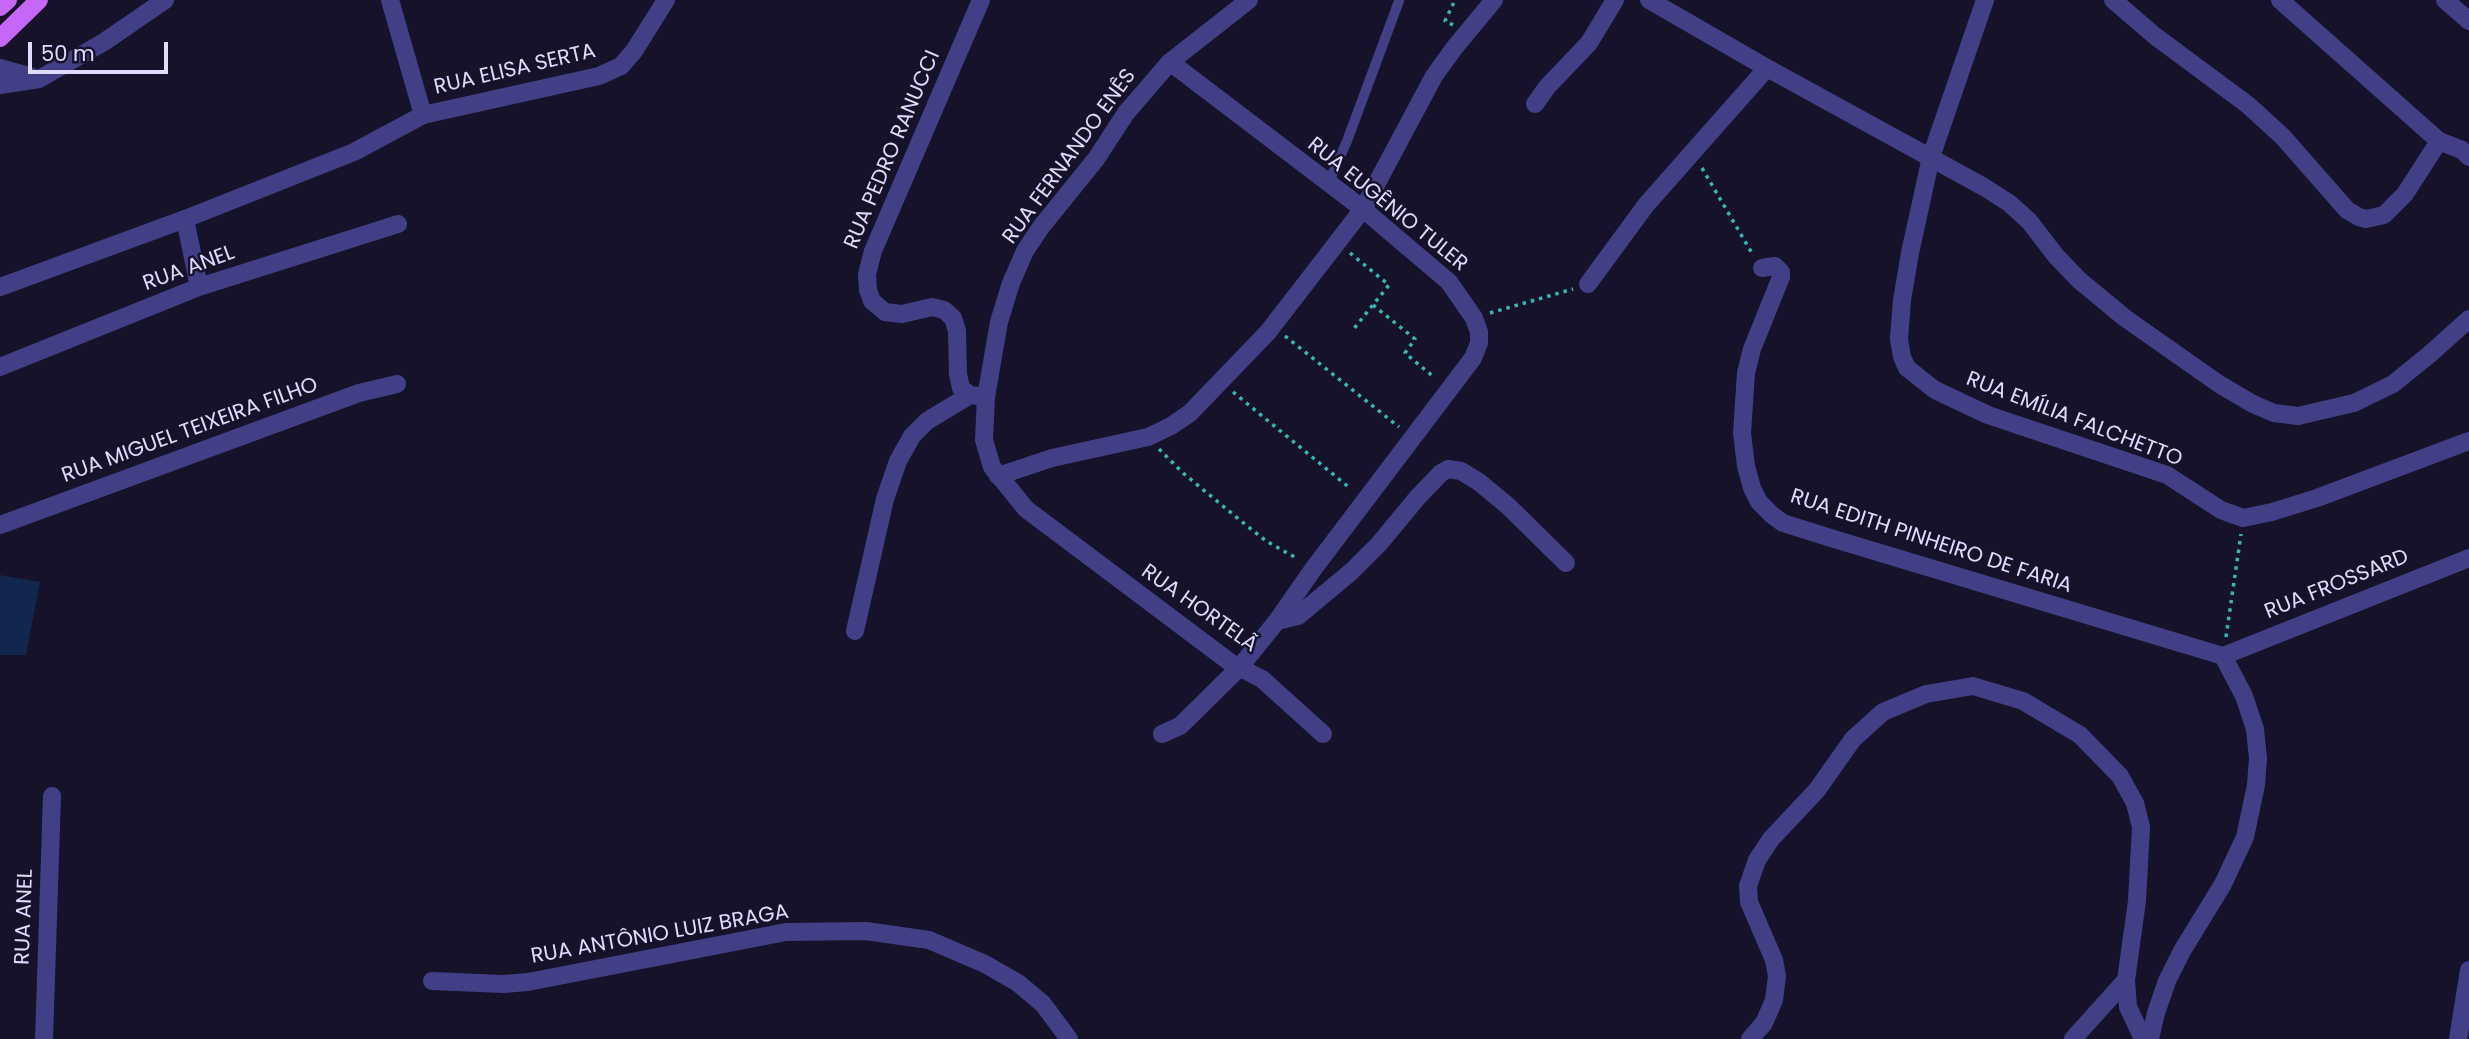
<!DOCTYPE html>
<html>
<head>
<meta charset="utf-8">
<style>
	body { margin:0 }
	#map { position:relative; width:2469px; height:1039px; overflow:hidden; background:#16122a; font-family:Poppins,sans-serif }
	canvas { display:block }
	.scale { position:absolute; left:28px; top:42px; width:140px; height:32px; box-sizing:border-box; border:4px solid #e0dbfe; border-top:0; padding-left:9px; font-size:21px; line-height:24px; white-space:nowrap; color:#e0dbfe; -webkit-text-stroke:5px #16122a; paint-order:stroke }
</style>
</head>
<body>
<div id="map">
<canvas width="2469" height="1039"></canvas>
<div class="scale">50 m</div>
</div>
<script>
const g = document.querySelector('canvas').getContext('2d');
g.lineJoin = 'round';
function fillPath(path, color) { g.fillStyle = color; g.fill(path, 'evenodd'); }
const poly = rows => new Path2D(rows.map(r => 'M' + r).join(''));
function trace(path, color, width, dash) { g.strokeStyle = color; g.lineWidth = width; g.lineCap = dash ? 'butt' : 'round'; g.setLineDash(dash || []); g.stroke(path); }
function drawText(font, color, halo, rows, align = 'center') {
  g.font = font + ' Poppins,sans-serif'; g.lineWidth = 5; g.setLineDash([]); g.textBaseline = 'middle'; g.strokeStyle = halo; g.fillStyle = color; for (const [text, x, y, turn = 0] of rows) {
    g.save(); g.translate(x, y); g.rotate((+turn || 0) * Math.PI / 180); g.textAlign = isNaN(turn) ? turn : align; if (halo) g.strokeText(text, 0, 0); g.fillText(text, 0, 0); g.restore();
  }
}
const water = poly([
	[0,575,40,582,26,655,0,655]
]);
const path = poly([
	[1453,25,1445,21,1455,0],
	[1702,168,1753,255],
	[1350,253,1389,285,1352,331],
	[1373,305,1415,339,1405,353,1435,378],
	[1490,313,1573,289],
	[1285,336,1399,427],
	[1233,392,1351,489],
	[1159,449,1183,473,1241,521,1266,541,1298,559],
	[2226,637,2241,534]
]);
const service = poly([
	[1328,184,1347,141,1399,1]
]);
const minor = poly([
	[981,0,873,251,867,274,868,290,872,301,885,312,902,314,932,307,944,310,953,318,957,331,958,374,961,388,970,395,986,397],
	[1249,0,1170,62,1126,113,1096,159,1041,227,1025,251,1011,283,999,322,986,397,984,440,992,467,1026,509,1231,663,1262,679,1323,734],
	[1649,0,1767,68,1984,187,2009,203,2029,221,2056,256,2079,280,2125,318,2219,384,2253,404,2274,413,2298,416,2354,403,2393,384,2430,354,2469,319],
	[1985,0,1931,157,1910,253,1902,300,1899,339,1902,357,1907,368,1935,390,1988,415,2167,475,2221,510,2243,518,2272,512,2317,498,2469,441],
	[2113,0,2155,36,2248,105,2283,137,2347,210,2359,217,2366,219,2384,215,2405,194,2439,141],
	[2280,0,2439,141,2462,150,2469,157],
	[2445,0,2469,21],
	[1170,62,1363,209,1449,282,1474,318,1479,332,1479,343,1473,358,1314,568,1277,621,1298,616,1352,571,1379,544,1417,498,1441,473,1448,469,1461,471,1479,482,1508,506,1566,563],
	[0,68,32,77],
	[0,85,39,79,104,42,165,0],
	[1535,104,1547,87,1589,43,1615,0],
	[423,115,599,76,621,66,634,51,666,0],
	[185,219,199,287],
	[1762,268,1775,266,1781,272,1781,277,1752,349,1746,373,1742,433,1746,466,1752,488,1759,502,1772,515,1783,523,1834,539,2223,656],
	[1588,284,1646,205,1767,68],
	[0,367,199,287,398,224],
	[998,476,1052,458,1148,437,1171,426,1190,413,1268,332,1363,209,1434,76,1455,47,1494,0],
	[0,525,359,393,397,384],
	[855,631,885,499,898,461,912,436,927,421,970,395],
	[2223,656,2469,558],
	[1162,734,1180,726,1239,668,1277,621],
	[432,981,503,984,528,982,786,932,866,931,929,940,985,964,1018,983,1043,1004,1069,1039],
	[44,1039,52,796],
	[1750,1039,1764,1023,1774,1000,1777,976,1774,960,1749,902,1748,886,1757,860,1771,839,1817,790,1853,739,1883,712,1926,694,1973,686,2023,701,2080,735,2120,776,2135,803,2141,827,2137,901,2126,980,2128,1007,2143,1039],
	[2073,1039,2126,980],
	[2150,1039,2156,1013,2167,981,2182,951,2223,884,2245,837,2256,785,2258,758,2255,729,2244,696,2223,656],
	[2458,1039,2469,970]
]);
const tertiary = poly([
	[0,287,185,219,354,152,423,115,390,0]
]);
const primary = poly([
	[0,7,8,0],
	[0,38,39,0]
]);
const streetNames = [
	["RUA ELISA SERTA",515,70,-13],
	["RUA PEDRO RANUCCI",893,150,-67],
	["RUA FERNANDO ENÊS",1070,157,-54],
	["RUA EUGÊNIO TULER",1387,205,39],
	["RUA ANEL",189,269,-20],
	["RUA EMÍLIA FALCHETTO",2074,420,21],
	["RUA MIGUEL TEIXEIRA FILHO",190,431,-20],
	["RUA EDITH PINHEIRO DE FARIA",1931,542,18],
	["RUA FROSSARD",2337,585,-22],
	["RUA HORTELÃ",1199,609,35],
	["RUA ANEL",25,917,-88],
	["RUA ANTÔNIO LUIZ BRAGA",660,935,-10]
];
fillPath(water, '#11274e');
trace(path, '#35b8b4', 3.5, [3.5, 5]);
trace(service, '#433f87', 10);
trace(minor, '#433f87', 18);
trace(tertiary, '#433f87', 18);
trace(primary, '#c667fa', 18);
drawText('21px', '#e0dbfe', '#16122a', streetNames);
</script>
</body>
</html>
